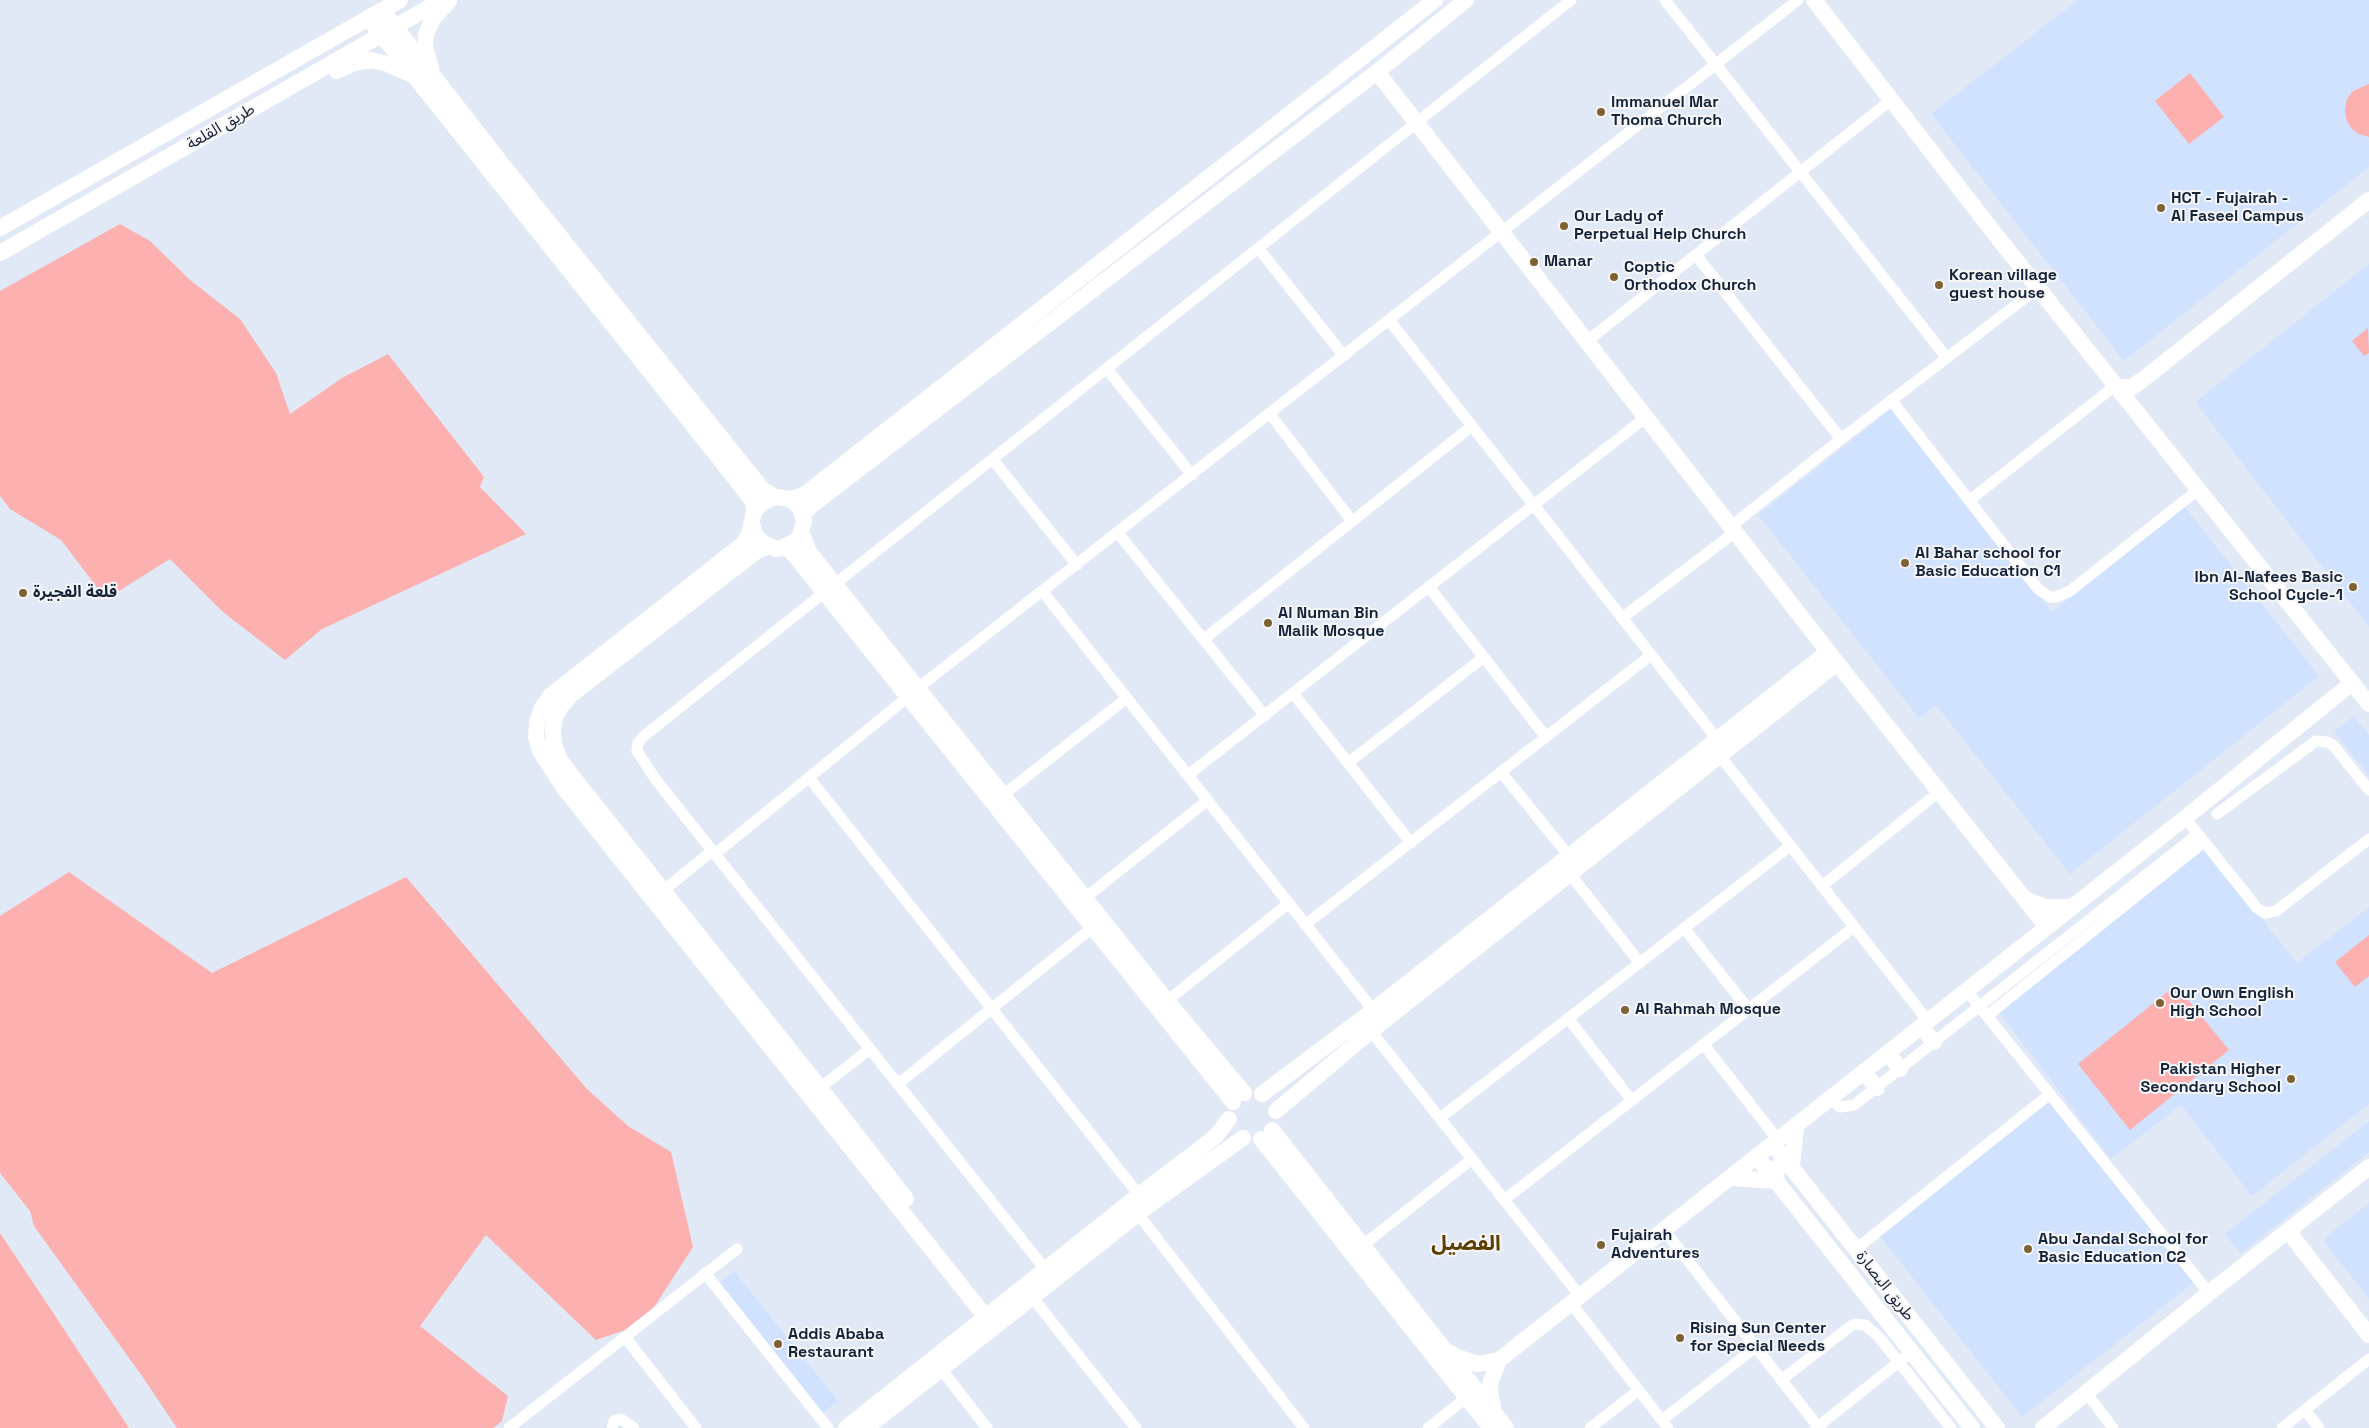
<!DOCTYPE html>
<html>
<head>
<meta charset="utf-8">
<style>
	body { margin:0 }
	canvas { display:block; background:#e1e9f6 }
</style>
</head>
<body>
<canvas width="2369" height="1428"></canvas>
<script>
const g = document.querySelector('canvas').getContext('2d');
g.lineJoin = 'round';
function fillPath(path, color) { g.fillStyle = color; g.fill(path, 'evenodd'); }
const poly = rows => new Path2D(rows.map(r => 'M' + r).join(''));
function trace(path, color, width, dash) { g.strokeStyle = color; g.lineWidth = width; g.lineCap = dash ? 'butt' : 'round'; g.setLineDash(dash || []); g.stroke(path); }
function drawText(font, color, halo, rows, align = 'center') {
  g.font = font + ' "Space Grotesk","Noto Sans Arabic",sans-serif'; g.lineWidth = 4; g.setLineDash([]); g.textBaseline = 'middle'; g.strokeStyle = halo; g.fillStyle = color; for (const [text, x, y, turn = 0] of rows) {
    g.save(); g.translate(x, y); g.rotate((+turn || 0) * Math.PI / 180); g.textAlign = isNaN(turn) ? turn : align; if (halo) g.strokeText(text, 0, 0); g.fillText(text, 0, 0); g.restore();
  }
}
const built = poly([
	[2078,0,2369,0,2369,167,2124,361,1931,114],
	[2369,264,2369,627,2195,402],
	[1891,409,2052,612,2185,507,2319,676,2070,874,1936,705,1919,718,1758,515],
	[2354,716,2369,735,2369,776,2334,731],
	[2206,848,2297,963,2369,907,2369,1104,2252,1196,2181,1105,2111,1159,1998,1011],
	[2049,1100,2177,1262,2197,1280,2022,1417,1879,1235],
	[2369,1121,2369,1152,2240,1254,2225,1234],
	[2369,1203,2369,1299,2325,1243,2327,1236],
	[734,1271,838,1401,820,1415,716,1285]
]);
const green = poly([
	[2190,73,2224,117,2189,144,2155,101],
	[2369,84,2369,137,2359,134,2351,128,2346,119,2345,109,2347,99,2353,91],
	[120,224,150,241,190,280,240,319,276,373,290,414,342,378,388,354,484,477,480,487,526,534,322,629,285,660,223,612,170,559,106,599,61,540,10,509,0,496,0,291],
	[2368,328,2369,353,2364,356,2352,341],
	[69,872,212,973,406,877,587,1089,628,1126,671,1152,693,1247,643,1324,596,1340,486,1235,420,1326,508,1396,502,1421,493,1428,177,1428,142,1376,34,1226,30,1211,0,1173,0,916],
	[2369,935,2369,976,2355,987,2335,962],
	[2176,985,2229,1050,2130,1130,2078,1064],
	[0,1233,42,1296,129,1428,0,1428]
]);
const street = poly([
	[1665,0,1947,358],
	[1259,249,1344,356],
	[1696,255,1841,439],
	[1389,320,1717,739],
	[1586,342,1891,100],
	[1107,369,1192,475],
	[1891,400,2038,589,2050,597,2056,597,2070,591,2199,489],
	[1270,414,1352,521],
	[993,460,1077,565],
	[1970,500,2116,385],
	[1730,527,1841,439,2038,288],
	[1118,533,1265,716],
	[835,584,1571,0],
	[1429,587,1546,737],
	[826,591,644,736,638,743,637,751,656,780,1045,1269],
	[1043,592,1373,1010],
	[1622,618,1735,532],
	[1204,639,1472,426],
	[918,688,1798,0],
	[1293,693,1411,843],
	[1720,756,1928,1021],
	[1348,763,1484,657],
	[1501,772,1569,856],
	[1188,775,1645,418],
	[810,779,1139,1195],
	[1003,795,1127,698],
	[2217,814,2316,741,2327,742,2333,745,2369,790],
	[2185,818,2257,908,2265,913,2276,911,2369,839],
	[715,854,909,696],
	[1570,874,1640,963],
	[1822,886,1940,791],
	[664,890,712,851],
	[1085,898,1208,800],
	[1306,924,1651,655],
	[1684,928,1749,1010],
	[1967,991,2209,1293],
	[1167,1001,1289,903],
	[1987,1016,2204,842],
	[1568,1018,1632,1101],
	[1371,1031,1580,1296],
	[1704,1045,1778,1140],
	[898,1084,1093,927],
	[820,1088,870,1049],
	[1830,1099,1840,1107,1854,1105,2198,834],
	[1440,1118,1790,846],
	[1504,1200,1854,927],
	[1138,1214,1304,1428],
	[1664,1230,1819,1428],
	[1362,1246,1472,1159],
	[1856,1249,2050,1094],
	[705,1273,828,1428],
	[1032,1297,1136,1428],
	[1571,1303,1668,1428],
	[625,1337,696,1428],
	[941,1369,987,1428],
	[1781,1380,1851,1326,1855,1324,1865,1325,1879,1337,1951,1428],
	[2087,1394,2113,1428],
	[2305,1410,2319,1428],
	[1662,1420,1756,1347],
	[509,1428,737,1249],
	[612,1428,614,1421,621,1419,634,1428],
	[1428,1428,1466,1398],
	[1590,1428,1639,1390],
	[1816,1428,1905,1357],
	[2282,1428,2369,1359]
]);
const secondary = poly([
	[1814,0,1995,234,2369,704],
	[382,10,501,163,763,490,775,497],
	[368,18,731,473,753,502,754,512],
	[431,68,425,46,426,34,433,19,449,1],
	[337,71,354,63,371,60,388,64,412,75],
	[1377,72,1837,663,2047,927],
	[0,228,400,0],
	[0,253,442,0],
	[2118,387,2132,387,2141,381,2369,200],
	[790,499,804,495,1435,0],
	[803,514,811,506,1377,72,1466,0],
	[752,523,755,535,763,543,776,549,782,548,799,539,804,521,800,508,790,499,775,497,762,503,754,512,749,534,743,544,550,696,542,708,537,722,536,737,540,751,564,788,985,1316],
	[802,534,809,552,1167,1001,1244,1093],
	[768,546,757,551,731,571,571,695,561,706,555,717,553,730,554,744,559,758,568,771,820,1088,906,1199],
	[788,547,1233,1102],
	[2025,899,2045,907,2072,907],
	[1921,1027,1934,1042],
	[1888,1053,1900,1069],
	[1864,1072,1877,1088],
	[1262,1094,1362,1019,1828,652],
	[1276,1111,1371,1031,1837,663],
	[1272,1130,1506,1428],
	[1261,1139,1491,1428],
	[1773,1144,1997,1428],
	[1757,1157,1972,1428],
	[1730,1178,1776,1181,1777,1167,1783,1164,1792,1167,1796,1126],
	[2288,1231,2369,1335],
	[1449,1352,1459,1358,1478,1364,1499,1360],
	[1494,1413,1490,1390,1491,1381,1499,1360,2185,818,2352,683],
	[846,1428,1139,1195,1196,1152,1216,1136,1229,1119],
	[866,1428,1148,1206,1243,1138],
	[2043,1428,2209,1293,2369,1167]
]);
const markers = [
	[1601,112,5,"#7d6234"],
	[2161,208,5,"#7d6234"],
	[1564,226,5,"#7d6234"],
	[1534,262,5,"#7d6234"],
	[1614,277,5,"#7d6234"],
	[1939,285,5,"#7d6234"],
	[1905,563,5,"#7d6234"],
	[2353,587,5,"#7d6234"],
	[23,593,5,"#7d6234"],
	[1268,623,5,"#7d6234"],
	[2160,1003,5,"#7d6234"],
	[1625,1010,5,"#7d6234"],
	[2291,1079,5,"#7d6234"],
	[1601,1245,5,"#7d6234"],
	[2028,1249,5,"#7d6234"],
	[1680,1338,5,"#7d6234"],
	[778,1344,5,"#7d6234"]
];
const poiNames = [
	["Immanuel Mar",1611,103],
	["Thoma Church",1611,121],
	["HCT - Fujairah -",2171,199],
	["Al Faseel Campus",2171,217],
	["Our Lady of",1574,217],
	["Perpetual Help Church",1574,235],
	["Manar",1544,262],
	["Coptic",1624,268],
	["Orthodox Church",1624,286],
	["Korean village",1949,276],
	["guest house",1949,294],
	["Al Bahar school for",1915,554],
	["Basic Education C1",1915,572],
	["Ibn Al-Nafees Basic",2343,578,"right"],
	["School Cycle-1",2343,596,"right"],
	["قلعة الفجيرة",33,593],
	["Al Numan Bin",1278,614],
	["Malik Mosque",1278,632],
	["Our Own English",2170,994],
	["High School",2170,1012],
	["Al Rahmah Mosque",1635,1010],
	["Pakistan Higher",2281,1070,"right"],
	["Secondary School",2281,1088,"right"],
	["Fujairah",1611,1236],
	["Adventures",1611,1254],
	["Abu Jandal School for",2038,1240],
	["Basic Education C2",2038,1258],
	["Rising Sun Center",1690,1329],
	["for Special Needs",1690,1347],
	["Addis Ababa",788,1335],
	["Restaurant",788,1353]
];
const streetNames = [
	["طريق القلعة",221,127,-30],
	["طريق البصارة",1885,1286,52]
];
const districtNames = [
	["الفصيل",1466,1244]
];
fillPath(built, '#d0e2fe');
fillPath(green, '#fcb0b0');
trace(street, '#fff', 11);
trace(secondary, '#fff', 16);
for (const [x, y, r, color] of markers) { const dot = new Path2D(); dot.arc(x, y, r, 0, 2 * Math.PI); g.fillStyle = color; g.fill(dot); trace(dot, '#f6f6f6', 2); }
drawText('bold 16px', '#16243b', '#f6f6f6', poiNames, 'left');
drawText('16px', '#16243b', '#f6f6f6', streetNames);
drawText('bold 21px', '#5c4003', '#f6f6f6', districtNames);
</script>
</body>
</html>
